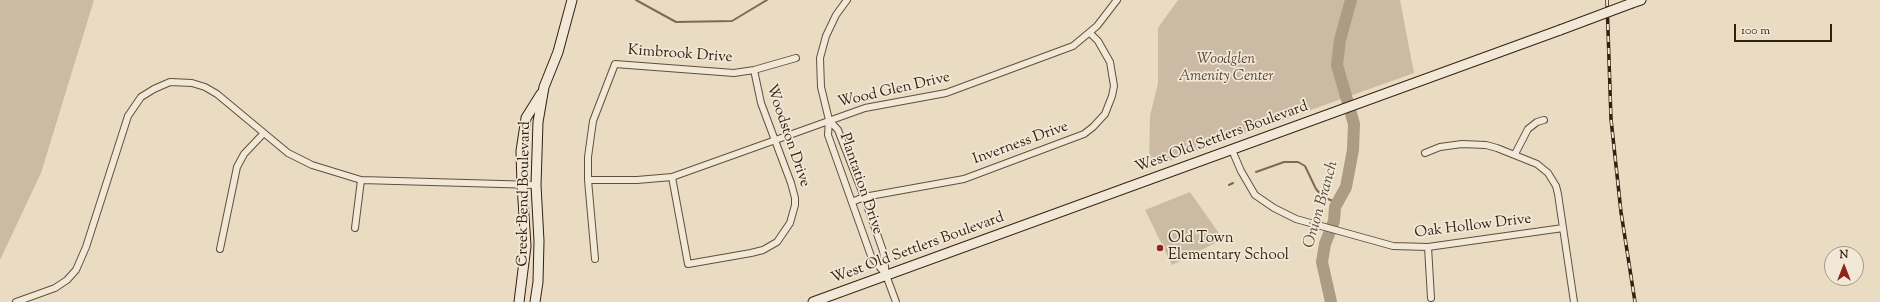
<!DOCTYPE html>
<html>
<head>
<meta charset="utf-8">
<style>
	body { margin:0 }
	#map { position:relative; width:1880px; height:302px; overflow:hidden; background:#eadbc3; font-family:"Sorts Mill Goudy",serif }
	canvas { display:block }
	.north { position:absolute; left:1824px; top:246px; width:40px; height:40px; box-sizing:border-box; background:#f1e8d8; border:1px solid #a59887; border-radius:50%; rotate:0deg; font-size:11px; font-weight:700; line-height:16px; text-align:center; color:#34200e }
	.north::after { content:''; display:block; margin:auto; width:14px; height:18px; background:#8f2418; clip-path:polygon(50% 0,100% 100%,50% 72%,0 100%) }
	.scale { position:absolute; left:1734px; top:24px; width:98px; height:18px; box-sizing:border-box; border:2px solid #34200e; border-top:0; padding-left:5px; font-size:12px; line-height:14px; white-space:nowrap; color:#34200e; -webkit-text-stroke:3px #f1e8d8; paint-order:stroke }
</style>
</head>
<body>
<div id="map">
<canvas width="1880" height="302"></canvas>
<div class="north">N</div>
<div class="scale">100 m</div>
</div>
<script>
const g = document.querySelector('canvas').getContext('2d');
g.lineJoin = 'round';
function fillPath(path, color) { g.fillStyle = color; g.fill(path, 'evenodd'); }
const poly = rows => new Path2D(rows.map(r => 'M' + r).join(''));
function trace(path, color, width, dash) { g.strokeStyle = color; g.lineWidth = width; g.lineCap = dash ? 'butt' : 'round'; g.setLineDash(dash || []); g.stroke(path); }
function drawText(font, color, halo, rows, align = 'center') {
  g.font = font + ' "Sorts Mill Goudy",serif'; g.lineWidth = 3.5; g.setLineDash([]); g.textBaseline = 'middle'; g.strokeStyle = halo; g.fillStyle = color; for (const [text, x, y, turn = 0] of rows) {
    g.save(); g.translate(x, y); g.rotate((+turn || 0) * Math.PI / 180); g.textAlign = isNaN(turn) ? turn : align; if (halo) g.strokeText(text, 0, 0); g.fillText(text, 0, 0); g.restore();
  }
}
const green = poly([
	[0,0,94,0,41,173,0,260],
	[1178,0,1400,0,1414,73,1149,168,1150,116,1158,83,1158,28],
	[1190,192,1223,239,1172,265,1145,210]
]);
const stream = poly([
	[636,0,676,22,732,21,767,0],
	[1256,172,1284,162,1298,162,1305,166,1316,189,1323,197,1333,201,1335,207],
	[1229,185,1233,183]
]);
const river = poly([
	[1331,302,1322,262,1325,244,1334,221,1335,207,1346,187,1353,150,1354,124,1337,65,1340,40,1351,0]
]);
const street = poly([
	[847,0,836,15,826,36,820,58,821,87,829,120,828,135,871,256,886,275],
	[829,120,838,130,864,197,883,251,886,275,896,302],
	[1232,150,1241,171,1255,195,1274,208,1296,219,1393,246,1428,247,1563,228],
	[1425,153,1440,147,1462,144,1486,145,1497,148,1537,164,1548,173,1556,186,1558,194,1574,302],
	[1515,154,1528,129,1537,122,1544,120],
	[672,177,688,264,751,253,763,250,777,242,790,223,795,205,795,198,791,183,761,103,754,70],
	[588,180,637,180,672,177,865,108,946,93,1073,46,1097,26,1117,0],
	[852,202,864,197,964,179,1084,134,1093,127,1105,114,1112,96,1114,86,1110,62,1098,41,1090,33],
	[355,228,361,180],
	[1428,247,1431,298],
	[220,249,237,167,244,154,263,134],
	[595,259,588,180,588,157,593,121,615,64,734,73,754,70,796,58],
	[16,302,55,288,67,280,76,270,86,247,128,116,141,97,154,89,170,82,192,83,205,87,217,94,288,153,312,165,361,180,536,185]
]);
const secondary = poly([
	[1632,3,1641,0],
	[519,302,526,246,522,185,521,151,526,118,541,94],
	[535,302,538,282,539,241,536,185,538,122,544,87,558,52,572,0],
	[813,302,1560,30]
]);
const rail = poly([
	[1607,0,1611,119,1621,212,1635,302]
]);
const secondaryBridge = poly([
	[1560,30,1632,3]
]);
const markers = [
	[1160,248,4,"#8f2418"]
];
const streetNames = [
	["Kimbrook Drive",680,55,4],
	["Wood Glen Drive",894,91,-13],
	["Woodston Drive",787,136,71],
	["West Old Settlers Boulevard",1222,138,-20],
	["Inverness Drive",1021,144,-20],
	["Plantation Drive",860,184,71],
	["Creek Bend Boulevard",525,194,-89],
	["Oak Hollow Drive",1473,227,-7],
	["West Old Settlers Boulevard",918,249,-20]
];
const parkNames = [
	["Woodglen",1226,60],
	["Amenity Center",1226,77]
];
const poiNames = [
	["Old Town",1168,239],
	["Elementary School",1168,256]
];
const waterNames = [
	["Onion Branch",1322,205,-74]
];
fillPath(green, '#cbbba4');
trace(stream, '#7c6a55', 2);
trace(river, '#ac9b85', 12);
trace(street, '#624f3b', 8);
trace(secondary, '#34200e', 11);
trace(street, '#f1e8d8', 6);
trace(secondary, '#f1e8d8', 9);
trace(rail, '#34200e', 3.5);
trace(rail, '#f1e8d8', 2, [6]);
trace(secondaryBridge, '#34200e', 11, []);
trace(secondaryBridge, '#f1e8d8', 9);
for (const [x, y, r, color] of markers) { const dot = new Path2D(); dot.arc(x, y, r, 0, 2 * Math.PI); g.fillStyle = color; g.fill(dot); trace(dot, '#f1e8d8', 1.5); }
drawText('15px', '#34200e', '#f1e8d8', streetNames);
drawText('italic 15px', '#5a4734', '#f1e8d8', parkNames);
drawText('15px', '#34200e', '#f1e8d8', poiNames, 'left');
drawText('italic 16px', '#5e4b38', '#f1e8d8', waterNames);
</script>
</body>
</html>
